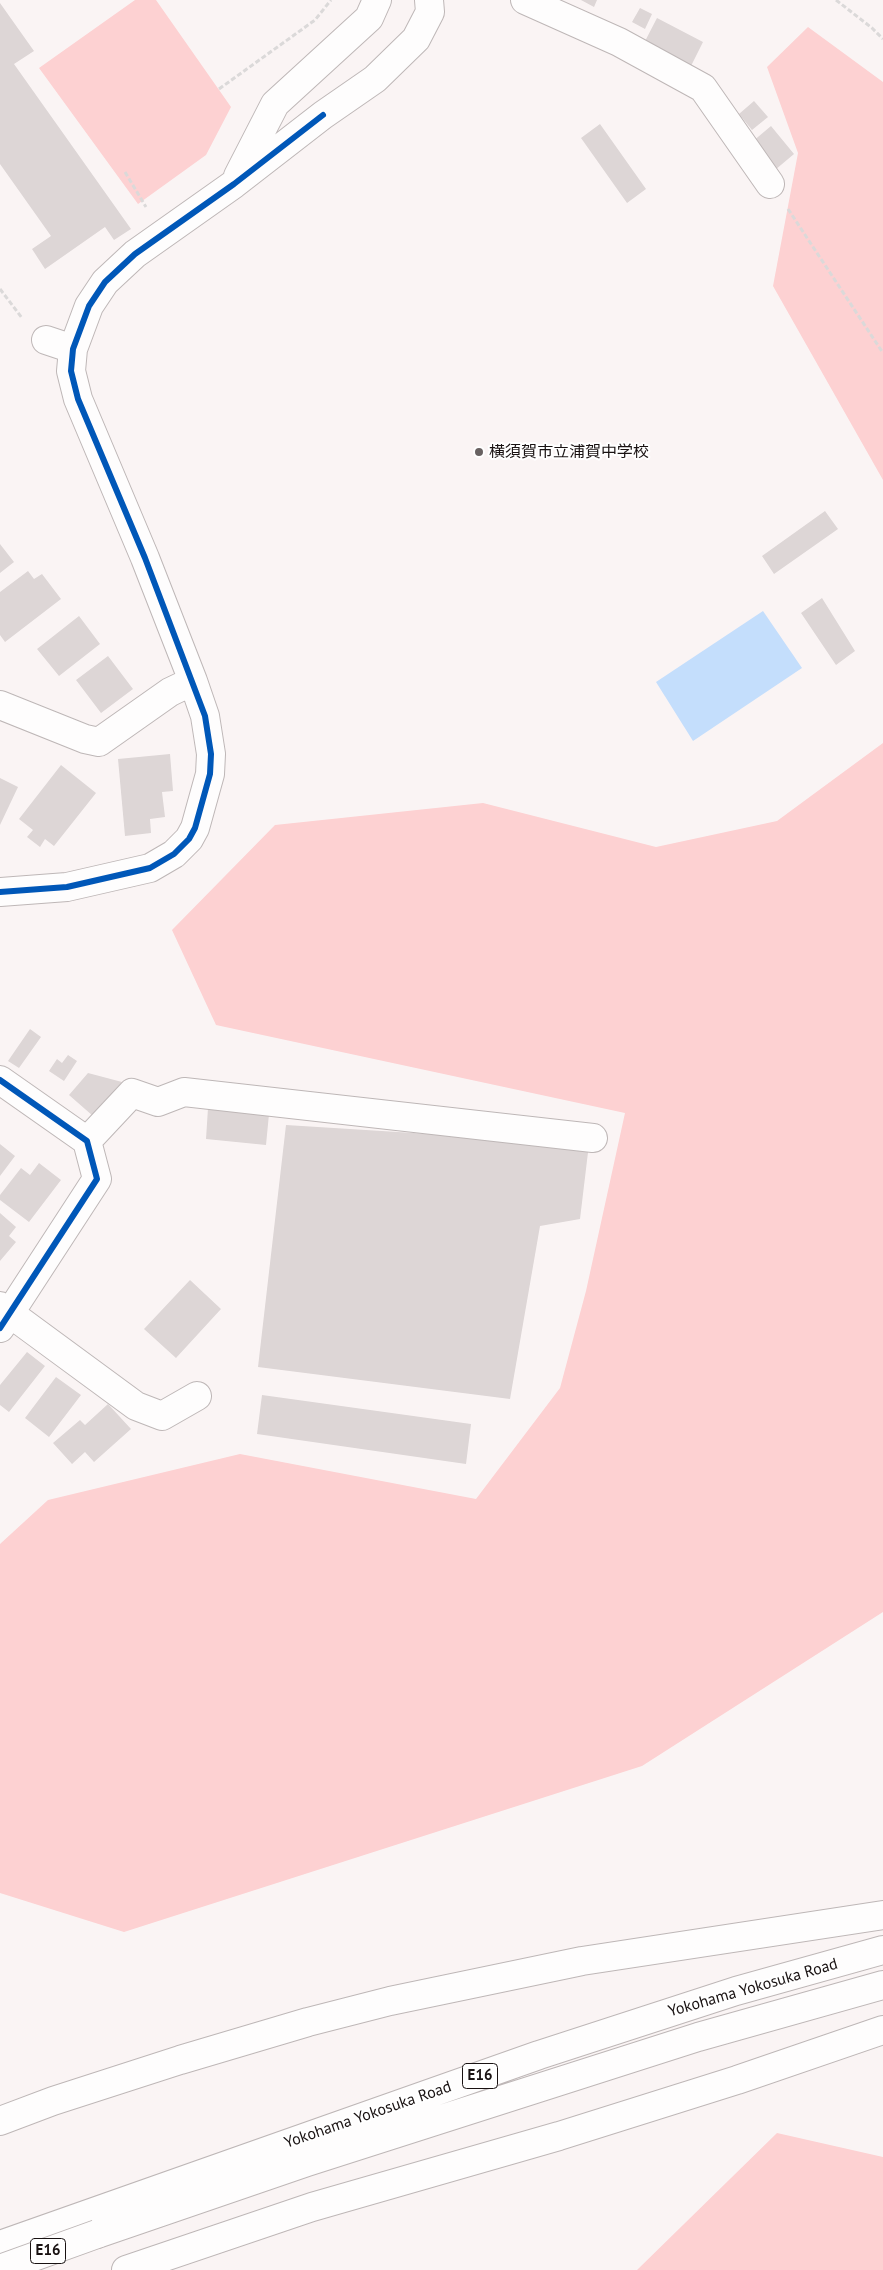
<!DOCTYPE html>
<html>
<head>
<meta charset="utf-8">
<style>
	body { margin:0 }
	canvas { display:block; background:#faf4f4 }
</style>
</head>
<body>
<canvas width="883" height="2270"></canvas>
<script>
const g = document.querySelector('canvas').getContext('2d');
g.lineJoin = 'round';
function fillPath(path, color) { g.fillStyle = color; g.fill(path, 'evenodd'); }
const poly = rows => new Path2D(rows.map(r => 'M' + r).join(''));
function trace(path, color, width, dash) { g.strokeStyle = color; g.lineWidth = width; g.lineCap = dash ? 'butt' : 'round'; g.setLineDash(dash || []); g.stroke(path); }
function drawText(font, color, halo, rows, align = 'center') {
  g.font = font + ' "PT Sans","Noto Sans JP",sans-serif'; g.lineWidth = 4; g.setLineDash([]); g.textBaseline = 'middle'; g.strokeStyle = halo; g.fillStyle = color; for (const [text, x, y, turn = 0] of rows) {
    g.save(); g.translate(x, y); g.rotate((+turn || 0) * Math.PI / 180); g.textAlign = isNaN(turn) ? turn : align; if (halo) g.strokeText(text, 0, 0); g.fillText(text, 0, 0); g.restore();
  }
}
const green = poly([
	[135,0,156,0,231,107,206,155,138,204,39,68],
	[808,27,883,82,883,480,773,286,798,153,767,67],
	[883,743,883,1612,642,1766,124,1932,0,1893,0,1544,48,1500,240,1454,476,1499,560,1388,586,1291,625,1113,216,1025,172,930,275,825,483,803,656,847,777,821],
	[777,2133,883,2157,883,2270,637,2270]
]);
const water = poly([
	[763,611,802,668,693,741,656,682]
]);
const building = poly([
	[581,0,597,0,594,7],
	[0,3,34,51,14,64,131,229,114,240,105,227,45,269,32,249,51,236,0,164],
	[640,8,652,14,645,29,632,22],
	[657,18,703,42,688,72,642,47],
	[754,101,768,117,752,130,739,114],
	[600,124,646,189,627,203,581,138],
	[771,126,794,154,775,170,752,142],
	[825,511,838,529,774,574,762,556],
	[0,544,14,562,0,573],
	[28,571,34,579,42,574,61,599,5,642,0,635,0,592],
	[822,598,855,651,836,665,801,613],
	[79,616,100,644,59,676,37,649],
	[108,656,133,689,101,713,76,680],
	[170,754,173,791,162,792,165,817,150,819,151,833,125,836,118,759],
	[61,765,96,793,54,846,45,839,40,847,27,837,33,830,19,819],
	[0,778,18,787,0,825],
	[30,1029,41,1037,19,1068,8,1061],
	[68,1055,77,1061,64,1081,49,1071,57,1059,62,1063],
	[88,1073,122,1082,93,1116,69,1095],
	[208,1108,269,1114,266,1145,206,1139],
	[286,1125,589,1144,580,1219,540,1226,510,1399,258,1367],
	[0,1144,15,1156,0,1176],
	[39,1163,61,1180,29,1222,0,1200,0,1195,21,1168,30,1175],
	[0,1213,16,1227,9,1236,16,1242,0,1261],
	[190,1280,221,1309,176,1358,144,1329],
	[27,1352,45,1366,9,1412,0,1405,0,1385],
	[56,1377,81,1395,49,1437,25,1418],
	[262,1395,471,1424,466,1464,257,1434],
	[108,1404,131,1429,94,1462,85,1452,72,1464,53,1443,80,1420,85,1425]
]);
const path = poly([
	[836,0,872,28,883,39],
	[219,89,315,20,331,0],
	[125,172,146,207],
	[788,209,883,353],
	[0,289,22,318]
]);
const minor = poly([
	[525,0,619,42,703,88,770,184],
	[238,176,275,104,369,18,377,0],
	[46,340,73,349],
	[0,705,85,739,99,742,170,692,193,681],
	[0,892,67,887,150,868,174,854,189,839,195,828,210,774,211,754,205,716,193,681,145,558,78,399,71,371,73,349,89,306,105,282,135,254,234,184,323,115,375,79,416,39,430,12,429,0],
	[0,1080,87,1141,97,1179,0,1328],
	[87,1141,132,1093,158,1102,184,1092,593,1138],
	[0,1306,136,1406,162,1416,197,1396]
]);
const highway = poly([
	[0,2121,53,2101,180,2060,308,2022,390,2001,582,1961,883,1915],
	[97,2234,307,2162,698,2037,883,1985],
	[0,2245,539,2055,736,1991,883,1950],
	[126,2270,312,2207,559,2136,737,2080,883,2030]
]);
const highwayBridge = poly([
	[0,2269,97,2234]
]);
const cycleway = poly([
	[0,892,67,887,150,868,174,854,189,839,195,828,210,774,211,754,205,716,145,558,78,399,71,371,73,349,89,306,105,282,135,254,234,184,323,115],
	[0,1080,87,1141,97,1179,0,1328]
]);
const markers = [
	[479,452,5,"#686161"]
];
const shields = [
	[480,2076,35],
	[48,2251,35]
];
const shieldNames = [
	["E16",480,2076],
	["E16",48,2251]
];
const poiNames = [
	["横須賀市立浦賀中学校",489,452]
];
const streetNames = [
	["Yokohama Yokosuka Road",753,1988,-16],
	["Yokohama Yokosuka Road",368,2115,-19]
];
fillPath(green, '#fdd1d2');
fillPath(water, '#c4defc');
fillPath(building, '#ddd6d6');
trace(minor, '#beb7b7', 30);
trace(highway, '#beb7b7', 30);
trace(path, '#dbd9d9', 3, [5, 2.5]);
trace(minor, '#fefdfd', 28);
trace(highway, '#fefdfd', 28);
trace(highwayBridge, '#beb7b7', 30, []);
trace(highwayBridge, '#fefdfd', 28);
trace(cycleway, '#0057b8', 6);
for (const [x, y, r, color] of markers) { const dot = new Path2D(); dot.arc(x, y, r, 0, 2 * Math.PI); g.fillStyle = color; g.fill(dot); trace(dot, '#fff', 2); }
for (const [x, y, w] of shields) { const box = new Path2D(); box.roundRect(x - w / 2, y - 12.5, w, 25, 4); g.fillStyle = '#fff'; g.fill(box); trace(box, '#191212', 1); }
drawText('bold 15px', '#191212', null, shieldNames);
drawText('16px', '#191212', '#fff', poiNames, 'left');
drawText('16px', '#191212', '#fff', streetNames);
</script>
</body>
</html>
